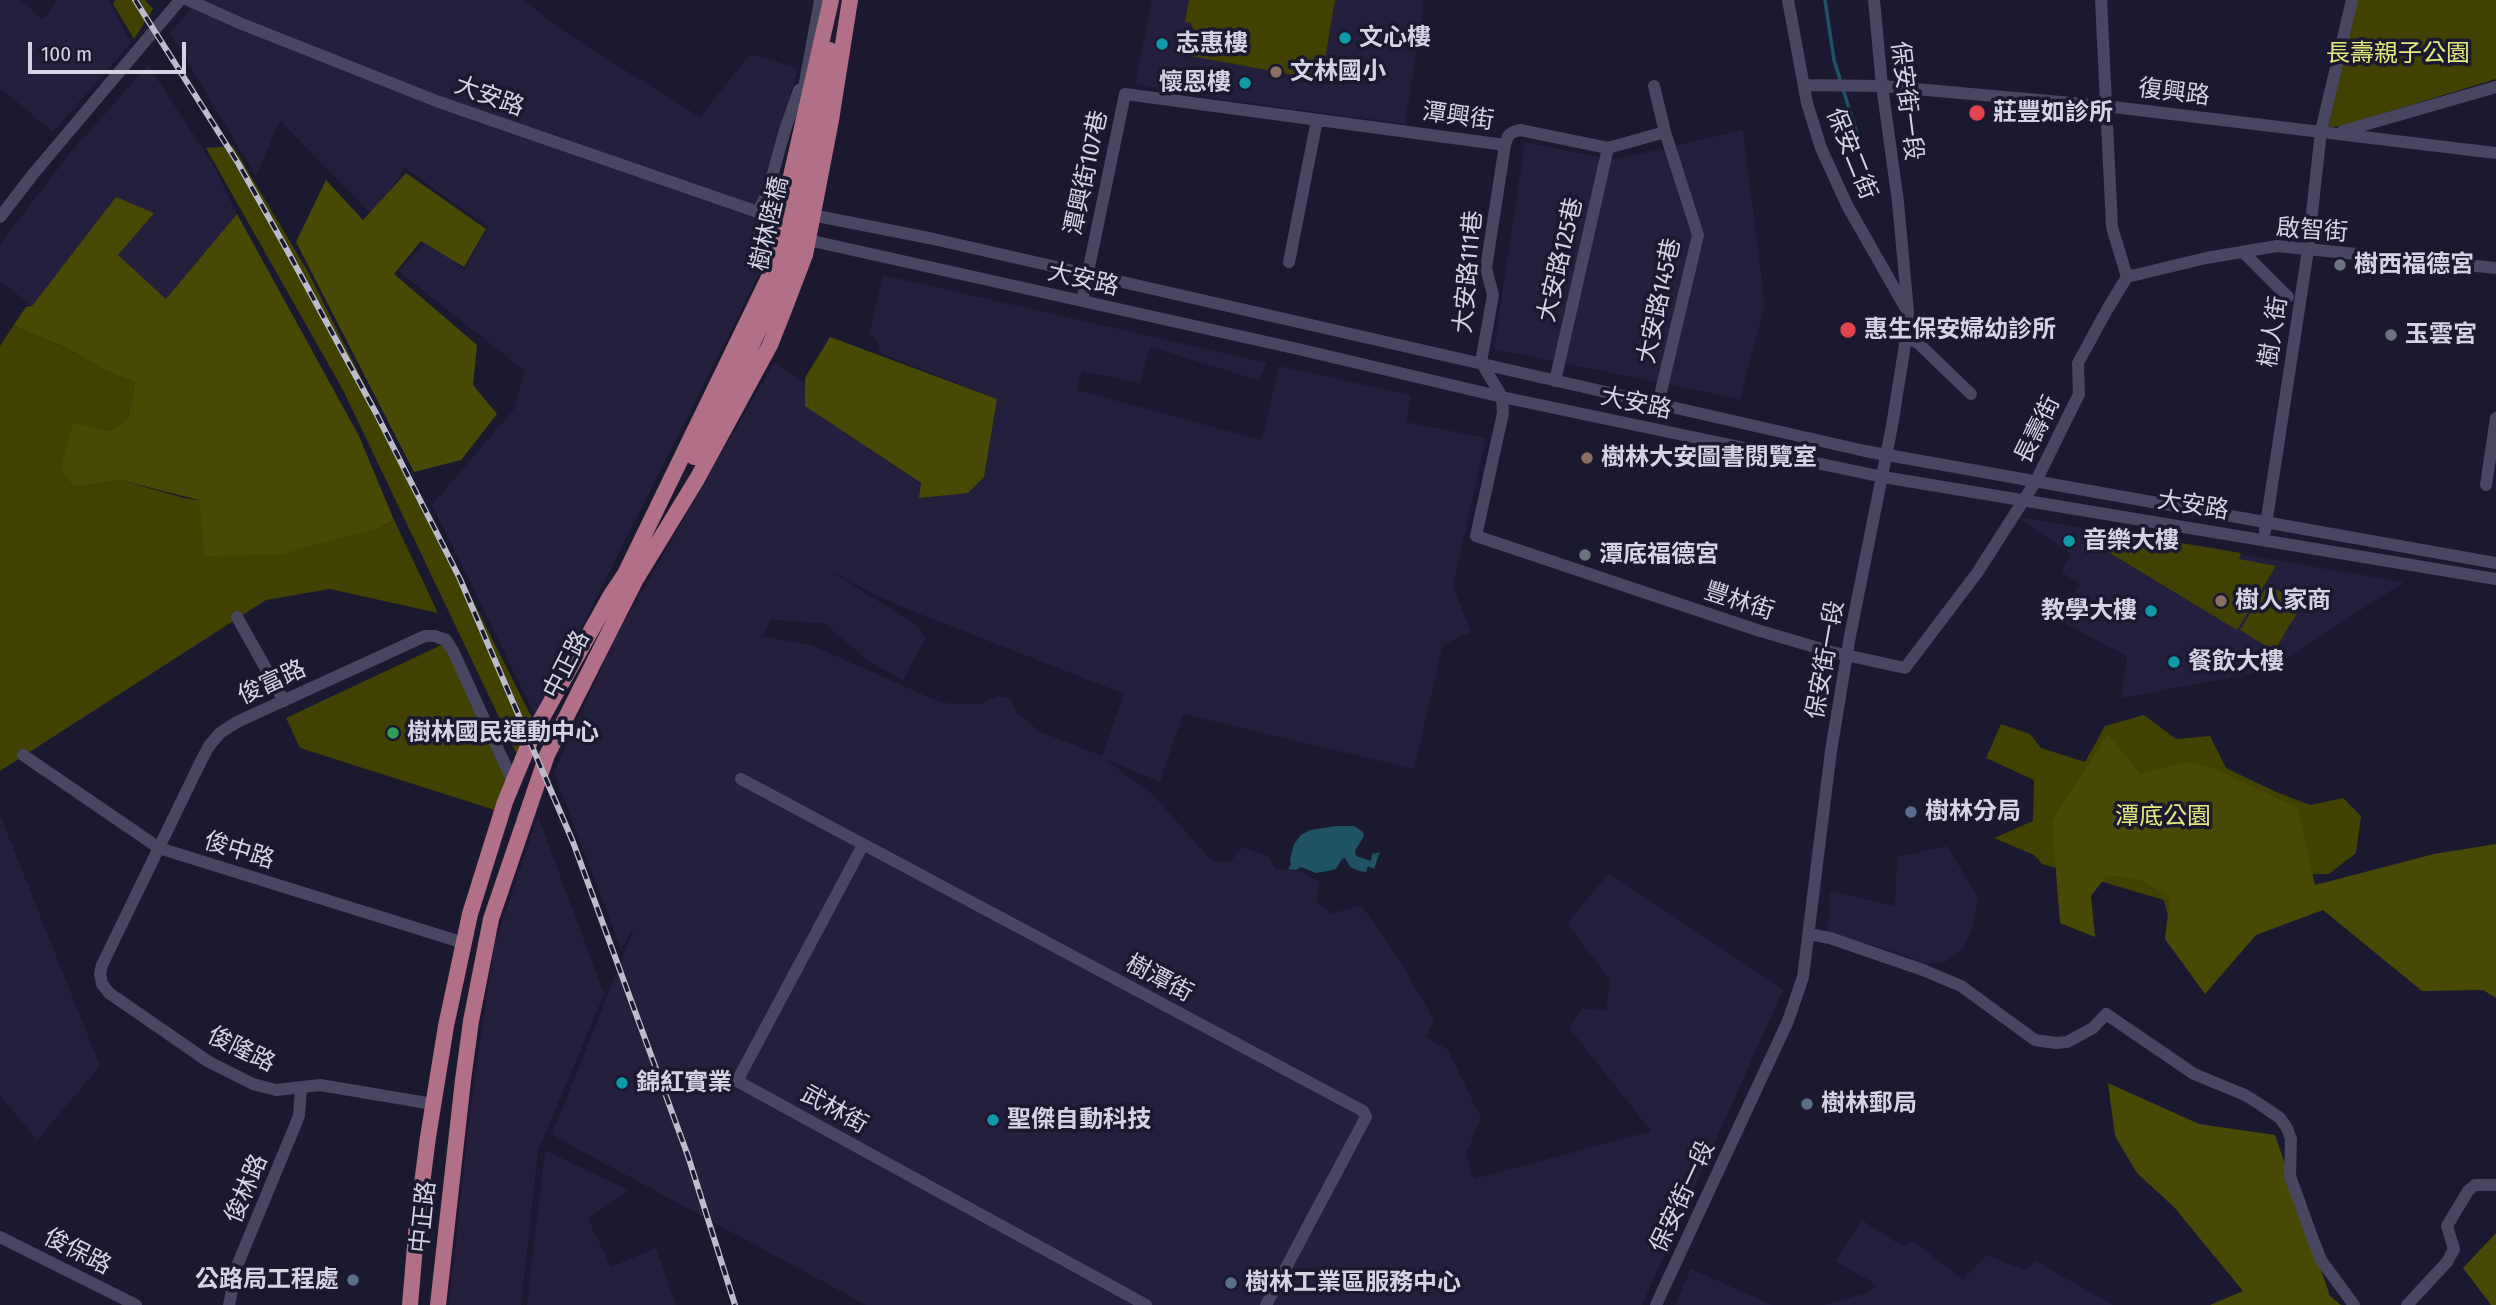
<!DOCTYPE html>
<html>
<head>
<meta charset="utf-8">
<style>
	body { margin:0 }
	#map { position:relative; width:2496px; height:1305px; overflow:hidden; background:#1b192f; font-family:"Fira Sans Condensed",sans-serif }
	canvas { display:block }
	.scale { position:absolute; left:28px; top:42px; width:158px; height:32px; box-sizing:border-box; border:4px solid #d4d3e3; border-top:0; padding-left:9px; font-size:21px; line-height:24px; white-space:nowrap; color:#d4d3e3; -webkit-text-stroke:5px #1b192f; paint-order:stroke }
</style>
</head>
<body>
<div id="map">
<canvas width="2496" height="1305"></canvas>
<div class="scale">100 m</div>
</div>
<script>
const g = document.querySelector('canvas').getContext('2d');
g.lineJoin = 'round';
function fillPath(path, color) { g.fillStyle = color; g.fill(path, 'evenodd'); }
const poly = rows => new Path2D(rows.map(r => 'M' + r).join(''));
function trace(path, color, width, dash) { g.strokeStyle = color; g.lineWidth = width; g.lineCap = dash ? 'butt' : 'round'; g.setLineDash(dash || []); g.stroke(path); }
function drawText(font, color, halo, rows, align = 'center') {
  g.font = font + ' "Fira Sans Condensed","Noto Sans TC",sans-serif'; g.lineWidth = 7; g.setLineDash([]); g.textBaseline = 'middle'; g.strokeStyle = halo; g.fillStyle = color; for (const [text, x, y, turn = 0] of rows) {
    g.save(); g.translate(x, y); g.rotate((+turn || 0) * Math.PI / 180); g.textAlign = isNaN(turn) ? turn : align; if (halo) g.strokeText(text, 0, 0); g.fillText(text, 0, 0); g.restore();
  }
}
const built = poly([
	[0,0,20,0,43,19,58,0,109,0,131,43,53,132,0,88],
	[198,0,523,0,572,37,700,117,750,54,798,68,760,199,771,251,536,717,432,505,514,409,525,371,398,271,428,240,464,270,488,227,405,168,373,215,280,121,256,176,170,33],
	[1152,0,1423,0,1424,5,1405,124,1228,100,1135,84],
	[148,65,211,161,237,214,166,299,118,255,117,197,32,306,0,281,0,244,66,158],
	[1743,130,1765,304,1740,399,1494,349,1525,142,1612,160],
	[883,275,1267,363,1258,380,1150,347,1140,383,1082,371,1077,390,1262,440,1279,366,1411,395,1406,422,1486,438,1453,586,1471,632,1443,645,1414,769,1183,714,1160,782,1105,759,1153,795,1212,861,1230,862,1242,847,1269,857,1276,869,1303,872,1320,883,1316,902,1331,914,1361,905,1402,964,1434,1020,1426,1037,1448,1050,1481,1118,1466,1155,1474,1179,1651,1131,1569,1028,1582,1008,1606,1011,1610,980,1567,923,1609,873,1783,990,1642,1305,866,1305,552,1135,635,926,621,949,554,773,614,640,774,362,804,382,805,406,921,484,997,399,880,353,878,341,869,334],
	[829,570,880,597,910,610,1124,694,1102,756,1041,732,1017,714,1011,698,998,696,980,704,942,703,811,645,762,636,771,620,824,623,870,662,903,680,925,639,919,627],
	[2025,518,2404,582,2267,671,2121,698,2127,656,2056,619,2080,584,2061,572,2071,554,2022,520],
	[0,815,100,1066,37,1140,0,1095],
	[538,816,604,994,538,1151,521,1305,449,1305,470,1109,494,946],
	[1947,846,1978,897,1972,931,1962,950,1945,962,1925,963,1886,949,1828,932,1830,891,1895,906,1897,857],
	[545,1150,628,1190,588,1219,611,1267,656,1248,676,1305,527,1305],
	[1862,1220,1902,1246,1913,1241,1963,1280,1986,1255,2025,1270,2035,1261,2113,1305,1823,1305,1870,1292,1877,1285,1835,1261],
	[1691,1269,1772,1305,1675,1305]
]);
const green = poly([
	[115,0,145,0,153,9,134,39,113,4],
	[1189,0,1335,0,1325,59,1314,57,1310,78,1191,56,1195,32,1191,23,1185,22],
	[2355,0,2496,0,2496,79,2349,124,2328,128],
	[233,146,307,270,532,718,519,759,343,390,206,148],
	[13,326,69,349,103,370,135,382,128,418,109,431,73,424,74,487,120,480,184,498,382,527,394,520,438,613,330,589,266,600,0,771,0,346],
	[2110,531,2241,553,2239,559,2276,566,2237,630,2100,547],
	[2268,584,2302,605,2274,651,2240,630],
	[452,640,511,771,495,810,300,748,286,718],
	[2144,715,2176,739,2210,736,2226,768,2274,791,2310,805,2343,798,2361,816,2356,853,2329,874,2256,875,2175,947,2164,900,2042,864,2034,855,1994,838,2033,821,2034,780,1986,758,2001,724,2030,734,2041,748,2085,762,2105,726]
]);
const forest = poly([
	[406,173,486,229,464,267,421,241,394,274,477,345,473,385,497,414,461,460,414,472,296,242,326,180,363,220],
	[116,197,154,213,118,255,166,299,237,214,359,436,394,520,382,527,278,555,205,556,199,500,120,480,74,487,61,468,73,423,109,431,128,418,135,382,103,370,69,349,13,326,26,307,32,306],
	[830,337,997,399,984,477,968,493,919,498,921,483,805,406,805,378],
	[2108,734,2140,774,2185,762,2214,768,2298,808,2315,885,2434,854,2496,844,2496,998,2483,990,2422,991,2323,910,2256,935,2205,994,2165,939,2170,897,2139,879,2107,875,2091,896,2095,937,2060,923,2052,821],
	[2108,1083,2199,1124,2275,1135,2330,1296,2341,1305,2210,1305,2243,1291,2174,1207,2137,1173,2115,1136],
	[2496,1233,2496,1305,2491,1305,2463,1268]
]);
const water = poly([
	[1336,826,1354,826,1363,832,1364,836,1355,851,1356,856,1371,861,1372,854,1380,852,1374,869,1368,866,1366,872,1359,871,1350,867,1345,858,1342,859,1336,869,1323,872,1316,873,1301,867,1296,870,1288,869,1291,865,1290,859,1294,844,1301,835,1310,830]
]);
const stream = poly([
	[1825,0,1834,60,1841,82],
	[1843,89,1858,137]
]);
const minor = poly([
	[188,0,242,24,439,102,781,220,787,224],
	[1788,0,1807,103,1821,148,1847,205,1905,307],
	[1804,85,1882,86,2105,106,2496,153],
	[1654,86,1665,132,1698,235,1658,404],
	[802,99,820,0],
	[2343,131,2496,87],
	[1505,145,1486,268,1493,295,1481,362,1502,397,1503,413,1476,536,1757,630,1832,652,1905,668,1977,573,2036,481,2079,394,2078,363,2108,308,2127,277,2112,227,2101,0],
	[758,212,768,191,785,130,799,90],
	[806,216,812,215,929,238,1865,451,2496,563],
	[0,217,34,173,180,0],
	[801,235,808,240,1298,349,1502,397,1883,477,2496,579],
	[2243,252,2288,297],
	[1289,262,1317,120],
	[2127,277,2206,258,2277,246,2496,268],
	[1082,301,1125,94,1505,145,1508,136,1513,132,1520,130,1608,148,1665,132],
	[1906,338,1918,343,1971,394],
	[1555,381,1608,148],
	[2486,485,2496,418],
	[2265,531,2308,250,2321,131,2352,0],
	[237,617,284,701],
	[23,755,159,848,464,943],
	[741,779,1363,1111,1366,1117,1266,1305],
	[863,845,737,1081,1146,1305],
	[1809,934,1830,938,1923,970,1961,986,2035,1040,2056,1043,2067,1042,2093,1028,2106,1014,2194,1074,2245,1095,2261,1105,2280,1118,2287,1128,2291,1139,2290,1176,2312,1237,2321,1260,2354,1305],
	[433,1104,320,1085,276,1090,253,1084,209,1062,109,993,102,984,100,974,102,965,201,761,209,746,220,733,237,722,425,636,435,636,446,640,453,651,513,782],
	[0,1237,136,1305],
	[229,1305,237,1266,299,1116,301,1088],
	[1656,1305,1788,1021,1803,977,1831,751,1850,636,1892,426,1906,338,1908,311,1898,202,1882,86,1874,0],
	[2407,1305,2447,1262,2454,1249,2447,1226,2468,1191,2475,1185,2496,1185]
]);
const major = poly([
	[694,457,727,397,785,274,830,50],
	[410,1305,417,1223,428,1137,446,1026,470,914,505,802,534,732,611,595,625,574,772,271,781,220,831,0],
	[438,1305,463,1080,471,1021,491,919,547,755,636,579,697,479,770,345,782,315,805,255,831,120,850,0]
]);
const rail = poly([
	[135,0,238,163,287,250,376,413,460,579,573,842,688,1156,735,1305]
]);
const markers = [
	[1345,38,7,"#0f9aa8"],
	[1162,44,7,"#0f9aa8"],
	[1276,72,7,"#8d6e63"],
	[1245,83,7,"#0f9aa8"],
	[1977,113,9,"#e0444e"],
	[2340,265,7,"#6b7280"],
	[1848,330,9,"#e0444e"],
	[2391,335,7,"#6b7280"],
	[1587,458,7,"#8d6e63"],
	[2069,541,7,"#0f9aa8"],
	[1585,555,7,"#6b7280"],
	[2221,601,7,"#8d6e63"],
	[2151,611,7,"#0f9aa8"],
	[2174,662,7,"#0f9aa8"],
	[393,733,7,"#2e9e5b"],
	[1911,812,7,"#5c6f8a"],
	[622,1083,7,"#0f9aa8"],
	[1807,1104,7,"#5c6f8a"],
	[993,1120,7,"#0f9aa8"],
	[353,1280,7,"#5c6f8a"],
	[1231,1283,7,"#5c6f8a"]
];
const poiNames = [
	["文心樓",1359,38],
	["志惠樓",1176,44],
	["文林國小",1290,72],
	["懷恩樓",1231,83,"right"],
	["莊豐如診所",1993,113],
	["樹西福德宮",2354,265],
	["惠生保安婦幼診所",1864,330],
	["玉雲宮",2405,335],
	["樹林大安圖書閱覽室",1601,458],
	["音樂大樓",2083,541],
	["潭底福德宮",1599,555],
	["樹人家商",2235,601],
	["教學大樓",2137,611,"right"],
	["餐飲大樓",2188,662],
	["樹林國民運動中心",407,733],
	["樹林分局",1925,812],
	["錦紅實業",636,1083],
	["樹林郵局",1821,1104],
	["聖傑自動科技",1007,1120],
	["公路局工程處",339,1280,"right"],
	["樹林工業區服務中心",1245,1283]
];
const parkNames = [
	["長壽親子公園",2398,54],
	["潭底公園",2163,817]
];
const streetNames = [
	["復興路",2174,93,7],
	["大安路",489,97,20],
	["保安街一段",1906,101,83],
	["潭興街",1458,117,8],
	["保安二街",1851,154,68],
	["潭興街107巷",1087,173,-78],
	["樹林陸橋",770,224,-77],
	["啟智街",2312,231,4],
	["大安路125巷",1561,260,-77],
	["大安路111巷",1469,272,-85],
	["大安路",1083,280,13],
	["大安路145巷",1660,301,-78],
	["樹人街",2274,332,-81],
	["大安路",1636,404,12],
	["長壽街",2038,430,-64],
	["大安路",2193,506,9],
	["豐林街",1739,602,18],
	["保安街一段",1826,660,-80],
	["中正路",567,665,-63],
	["俊富路",272,683,-25],
	["俊中路",239,851,17],
	["樹潭街",1159,979,28],
	["俊隆路",241,1050,26],
	["武林街",834,1110,29],
	["俊林路",247,1189,-67],
	["保安街一段",1683,1197,-65],
	["中正路",424,1217,-84],
	["俊保路",77,1252,27]
];
fillPath(built, '#231f3c');
fillPath(green, '#414101');
fillPath(forest, '#484905');
fillPath(water, '#1e5264');
trace(stream, '#1e5264', 3.5);
trace(minor, '#484660', 12);
trace(major, '#b27088', 16);
trace(rail, '#bdbccd', 6);
trace(rail, '#1b192f', 3.5, [10]);
for (const [x, y, r, color] of markers) { const dot = new Path2D(); dot.arc(x, y, r, 0, 2 * Math.PI); g.fillStyle = color; g.fill(dot); trace(dot, '#1b192f', 2.5); }
drawText('bold 24px', '#d4d3e3', '#1b192f', poiNames, 'left');
drawText('24px', '#e5e87a', '#1b192f', parkNames);
drawText('24px', '#d4d3e3', '#1b192f', streetNames);
</script>
</body>
</html>
